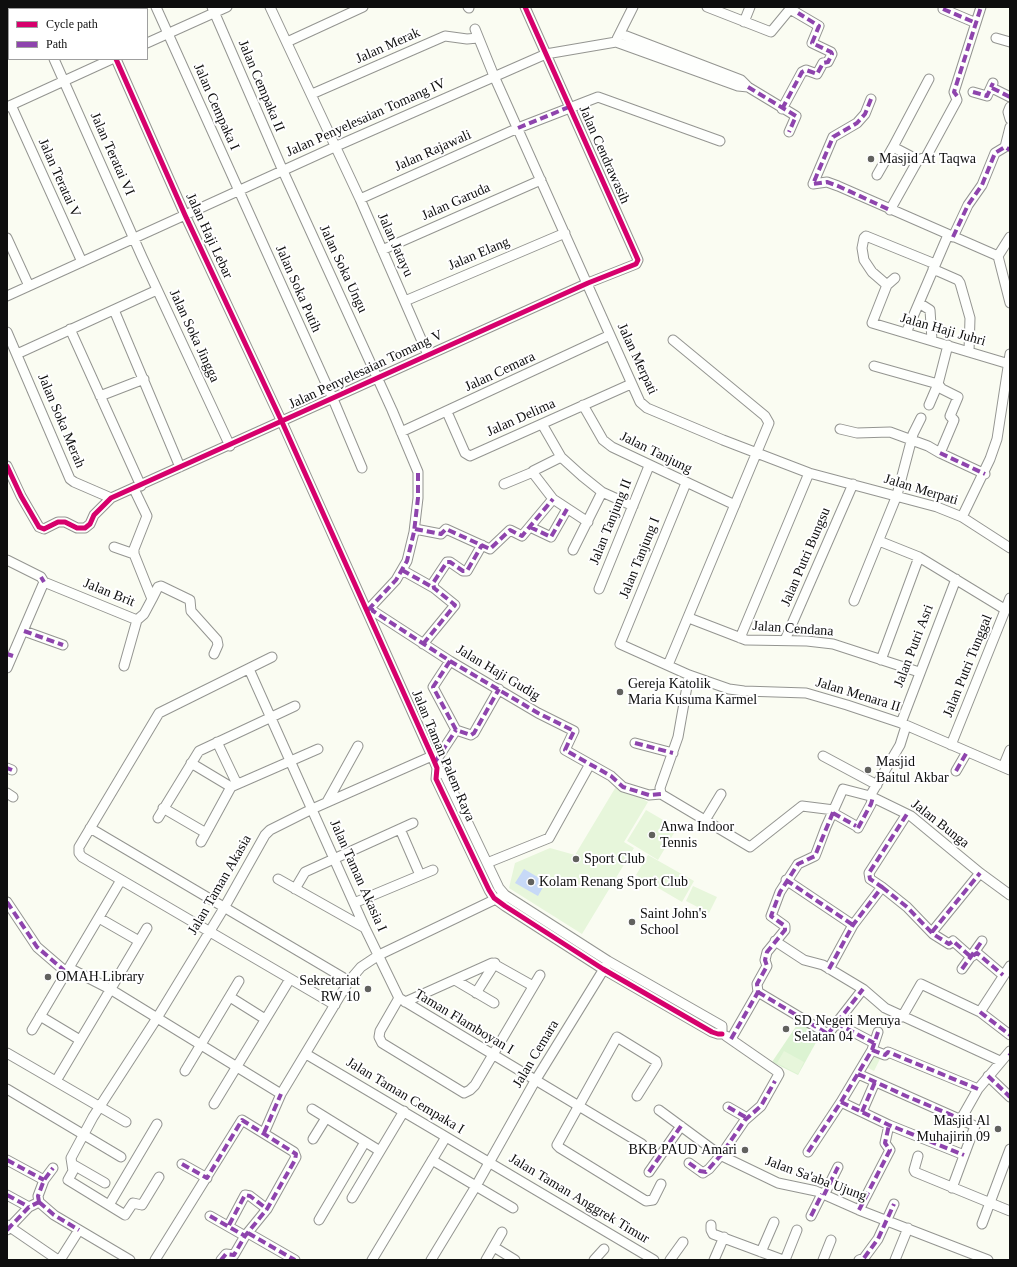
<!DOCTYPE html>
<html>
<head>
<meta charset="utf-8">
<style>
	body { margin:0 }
	#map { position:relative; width:1017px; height:1267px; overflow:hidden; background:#fafcf2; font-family:"Times New Roman",serif }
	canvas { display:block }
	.frame { position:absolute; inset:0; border:8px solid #0e0e0e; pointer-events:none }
	.legend { position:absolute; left:8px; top:8px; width:140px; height:52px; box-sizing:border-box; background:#fff; border:1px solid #9f9f9f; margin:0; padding:5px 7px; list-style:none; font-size:12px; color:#0e0e0e }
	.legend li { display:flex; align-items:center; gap:8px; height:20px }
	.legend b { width:20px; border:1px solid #9f9f9f }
</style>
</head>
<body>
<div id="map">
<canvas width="1017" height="1267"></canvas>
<div class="frame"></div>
<ul class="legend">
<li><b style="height:5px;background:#d6006c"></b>Cycle path</li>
<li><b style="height:5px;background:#8e44ad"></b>Path</li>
</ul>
</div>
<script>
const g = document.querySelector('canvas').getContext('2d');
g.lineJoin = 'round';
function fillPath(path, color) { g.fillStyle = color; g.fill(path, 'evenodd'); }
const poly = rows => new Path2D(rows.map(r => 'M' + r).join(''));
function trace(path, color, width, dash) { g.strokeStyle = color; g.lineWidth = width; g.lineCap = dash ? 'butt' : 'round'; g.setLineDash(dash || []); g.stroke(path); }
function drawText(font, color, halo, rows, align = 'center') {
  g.font = font + ' "Times New Roman",serif'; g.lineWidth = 4; g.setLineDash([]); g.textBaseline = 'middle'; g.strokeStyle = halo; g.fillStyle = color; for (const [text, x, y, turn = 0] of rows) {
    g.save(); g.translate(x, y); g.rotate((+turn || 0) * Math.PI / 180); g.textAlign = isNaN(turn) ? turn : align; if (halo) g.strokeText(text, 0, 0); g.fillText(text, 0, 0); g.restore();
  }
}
const green = poly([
	[803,1016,824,1028,798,1075,772,1062]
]);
const pitch = poly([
	[617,785,648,802,624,842,634,848,582,934,509,888,515,863,550,848,575,855],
	[646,810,677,828,658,860,627,841],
	[648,855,694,881,682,902,636,875],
	[693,886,717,897,709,913,686,901],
	[784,1051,804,1062,798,1074,777,1063],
	[873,1054,881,1057,874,1071,866,1067]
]);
const water = poly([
	[524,869,546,882,538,896,515,883]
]);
const minor = poly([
	[31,7,32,9],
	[93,7,94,9],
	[156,7,333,399,362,468],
	[212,7,283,171,392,410,418,472,418,498,414,532,407,561,396,580,367,611],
	[270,7,360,199,428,355],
	[468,7,469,8],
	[707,7,771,32,790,9,819,26,812,43,831,52,832,54,828,62,823,63,817,74,806,70,802,72,782,109],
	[943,9,976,23],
	[744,22,750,7],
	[475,29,494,76,640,402,647,408,723,440,809,473,937,507,962,517,1010,548],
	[621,34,741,80,748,87,796,116,789,132],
	[996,38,1010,42],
	[617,39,633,7],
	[287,42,363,7],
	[147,43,227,7],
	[7,44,9,43],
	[54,59,142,257,230,446],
	[116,59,185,215,282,422,432,756,437,768,436,779,489,890,494,898,505,906,603,969,712,1032,718,1034,722,1034],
	[929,79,893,147,918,160,926,157,957,100,954,92,981,7],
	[992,88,1010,97],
	[973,92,987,96,993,83],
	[312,94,445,36,467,39,478,38],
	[871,99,865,114,857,123,833,137,813,184,827,182,838,186,998,256],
	[11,105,82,262],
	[7,107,112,59],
	[1010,107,1008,112,1010,119],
	[877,175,893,147],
	[360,199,518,128,598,97,720,141],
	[890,210,918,160],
	[953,237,968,205,982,185,995,153,1005,147,1010,127],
	[1010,237,998,256,1010,303],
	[7,238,29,286],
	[382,250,541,180],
	[933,269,958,280,960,283,970,318,969,351],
	[895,278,887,285,872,323,1009,364],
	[887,285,872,272,864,260,862,248,864,238,866,236,935,264],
	[7,296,339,145,546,54,616,42,738,86,748,87],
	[405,301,565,233],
	[919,303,930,310,932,340],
	[114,310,180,467],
	[70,329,141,486],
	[7,332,70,479,74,482,111,498],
	[906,333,948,235],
	[17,354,157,290],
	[874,366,938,384,948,345],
	[100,396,144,379],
	[583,405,603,440,612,447,735,505],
	[447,412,465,453,470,456,631,384],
	[542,424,561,457,582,476,602,492,633,506],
	[840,429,857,433,890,432,928,446,940,453,954,420,950,416,958,397,942,389,938,384,929,405],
	[401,432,610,335],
	[940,453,985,474],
	[561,457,533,471,533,473,553,499,588,522],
	[7,466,21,496,39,527,44,529,58,522,65,522,77,528,85,528,90,524,94,515,111,498,588,283,636,264,638,260,525,7],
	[686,483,620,644,689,675,729,689,744,691,806,693,847,705,901,723,1010,770],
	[504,484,533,472],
	[962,517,990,459,997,439,1010,354],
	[530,527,551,537,567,509],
	[415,529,441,534,446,529,490,549,510,530,522,536,553,499],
	[879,541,919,557,1006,610],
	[114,547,134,554],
	[573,550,602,492],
	[7,560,41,577,44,582],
	[402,570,434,588],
	[599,589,649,466],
	[152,599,158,587,161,586,190,600,191,611,217,640,218,645,214,654],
	[854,601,897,495,913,434,921,418],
	[371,607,373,611,450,661,538,713,574,731,565,750,611,776,623,787,649,795,661,794],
	[689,618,746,640,807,641,833,644,919,672],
	[24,631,63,645],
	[740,638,809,473],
	[785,640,853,484],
	[423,644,455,605,434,588,433,583,447,562,450,562,463,571,467,571,482,545],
	[272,657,159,713,79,847,79,853,82,857,335,1005],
	[881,660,919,557],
	[450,661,433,687,456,730,471,735,474,733,499,689],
	[668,665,769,423,765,416,673,340],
	[124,666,137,620],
	[7,668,44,582,137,620,144,614,152,599,134,554,134,549,147,516,134,489],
	[249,669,365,928,399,998,642,1144],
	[689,675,678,737,660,788,661,794,750,847,802,806,834,810],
	[901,723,956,579],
	[217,742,237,784],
	[635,743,673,753],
	[951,745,1010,598],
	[823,756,877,785],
	[435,762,456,730],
	[191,763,231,787],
	[1003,767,1010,750],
	[7,768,12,770],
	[437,768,445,775,499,888,505,895,608,961,722,1026,722,1034],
	[956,771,967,752],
	[7,793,13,797],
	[870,796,900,745,906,726],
	[327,802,358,746],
	[163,808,206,833],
	[833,813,856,826],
	[158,818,199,751,295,706],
	[704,822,721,794],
	[90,828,349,981],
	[858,828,871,804,873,797],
	[400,829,420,875],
	[201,842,231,787,318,749],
	[487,863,549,838,590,764],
	[278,879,365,928],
	[786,880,853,925],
	[882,887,907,907,933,934,949,944,953,941,971,957,977,953,1003,975],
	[295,889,305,872,413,823],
	[7,902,37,947,66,972],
	[354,903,433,870],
	[99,918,139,941],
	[932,932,980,873],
	[775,941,804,960,823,965,863,989,885,1008,1000,1061],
	[69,968,110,989,281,1094],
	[829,969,853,925,882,887,870,879,869,873,907,814],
	[962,969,982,941],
	[455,980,494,1003],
	[758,992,828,1034,863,989],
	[476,993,495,963],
	[230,997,265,1019],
	[399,998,380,1031,379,1037,382,1043,464,1093,470,1090,475,1085,540,975],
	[405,1002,492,963,533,986],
	[980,1012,1010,966],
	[40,1016,80,1040],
	[902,1017,921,984,980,1012,1010,1035],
	[836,1023,874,1043],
	[32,1030,121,880],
	[731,1039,758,992,757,984,767,966,765,960,767,952,785,930,785,926,771,916,780,892,798,864,815,856,817,851,826,827,843,789,870,796,911,816,980,873,1010,895],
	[872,1050,885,1055,888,1052,978,1089],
	[7,1053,126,1122],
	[306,1054,654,1260],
	[185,1071,239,981],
	[858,1074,975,1126,952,1188],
	[988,1076,1010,1097],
	[56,1081,147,928],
	[7,1089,121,1157],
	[637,1096,657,1064,656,1061,617,1037,557,1145,560,1148,646,1201,653,1200,661,1184],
	[841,1102,889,1125,964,1155],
	[214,1104,290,979],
	[728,1107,747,1118],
	[312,1109,380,1151],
	[659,1110,720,1155,778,1183,816,1191,859,1210,988,1260],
	[862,1112,875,1082],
	[961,1119,978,1089,1010,1051],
	[264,1133,281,1094,349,981,361,967,379,955,500,897],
	[313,1139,326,1118],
	[808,1152,841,1102,872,1050,878,1032],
	[918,1156,914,1170,915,1172,1010,1211],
	[7,1160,44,1180],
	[432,1160,513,1208],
	[689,1163,703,1173,709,1169,721,1155,745,1120,761,1106,779,1074,778,1072,726,1036],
	[72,1164,105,1183],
	[182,1164,207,1178],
	[649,1172,681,1126],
	[159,1177,142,1205,133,1203,125,1215,68,1180,73,1171,71,1158,93,1117,157,1018,224,908,265,835,270,830,312,809,432,756],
	[7,1195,29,1207],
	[824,1195,838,1167],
	[352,1198,404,1111],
	[39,1202,54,1215,130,1260],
	[39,1202,38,1196,44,1180,53,1168],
	[109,1205,157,1124],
	[859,1210,890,1150,885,1143,889,1125],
	[210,1216,245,1236],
	[811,1216,822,1194],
	[319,1220,365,1142],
	[982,1224,1010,1149],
	[7,1225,58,1260],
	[229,1225,245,1195,250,1196,267,1209],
	[711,1225,711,1230,713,1234,783,1260],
	[7,1230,29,1207,39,1202],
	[248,1233,295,1260],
	[494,1247,515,1260],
	[761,1252,774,1222],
	[60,1260,79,1230],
	[155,1260,242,1120,294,1152,296,1157,267,1209,245,1236,234,1255,226,1254,221,1260],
	[372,1260,446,1137],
	[431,1260,476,1186,535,1081,607,964],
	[486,1260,502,1232],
	[594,1260,604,1249],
	[670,1260,683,1242],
	[714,1260,724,1237],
	[785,1260,797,1230],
	[823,1260,831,1240],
	[859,1260,864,1258,878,1239,894,1204],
	[895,1260,908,1228]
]);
const quiet = poly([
	[943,9,976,23],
	[748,87,796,116,789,132],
	[992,88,1010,97],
	[973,92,987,96,993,83],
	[957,96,954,92,981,7],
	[871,99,865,114,857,123,833,137,813,184,827,182,838,186,890,210],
	[782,109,802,72,806,70,817,74,823,63,828,62,832,54,831,52,812,43,819,26,798,13],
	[518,128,569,107],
	[953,237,968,205,982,185,995,153,1005,147,1010,150],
	[940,453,985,474],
	[530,527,551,537,567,509],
	[415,529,441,534,446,529,490,549,510,530,522,536,553,499],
	[402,570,434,588],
	[41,577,44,582],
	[371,607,373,611,450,661,538,713,574,731,565,750,611,776,623,787,649,795,661,794],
	[368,610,396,580,407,561,414,532,418,498,418,472],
	[24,631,63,645],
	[423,644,455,605,434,588,433,583,447,562,450,562,463,571,467,571,482,545],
	[7,654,13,656],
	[450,661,433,687,456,730,471,735,474,733,499,689],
	[635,743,673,753],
	[435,762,456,730],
	[7,768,12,770],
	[956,771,967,752],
	[833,813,856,826],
	[858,828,871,804,873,797],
	[786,880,853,925],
	[882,887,907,907,933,934,949,944,953,941,971,957,977,953,1003,975],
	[7,902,37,947,66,972],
	[932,932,980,873],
	[829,969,853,925,882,887,870,879,869,873,907,814],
	[962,969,982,941],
	[758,992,828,1034,863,989],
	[980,1012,1010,1035],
	[836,1023,874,1043],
	[731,1039,758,992,757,984,767,966,765,960,767,952,785,930,785,926,771,916,780,892,798,864,815,856,817,851,834,810],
	[872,1050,885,1055,888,1052,978,1089],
	[1009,1053,1010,1054],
	[858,1074,906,1096,961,1119],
	[988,1076,1010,1097],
	[841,1102,889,1125,964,1155],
	[728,1107,747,1118],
	[862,1112,875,1082],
	[264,1133,281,1094],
	[808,1152,841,1102,872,1050,878,1032],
	[7,1160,44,1180],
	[689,1163,700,1171,706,1172,721,1155,745,1120,761,1106,775,1081],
	[182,1164,207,1178,242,1120,296,1154,295,1160,267,1209,245,1236,234,1255,226,1254,221,1260],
	[649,1172,681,1126],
	[7,1195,29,1207],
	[824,1195,838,1167],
	[39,1202,54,1215,79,1230],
	[39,1202,38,1196,44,1180,53,1168],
	[859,1210,890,1150,885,1143,889,1125],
	[210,1216,245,1236],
	[811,1216,822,1194],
	[229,1225,245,1195,250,1196,267,1209],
	[7,1230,29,1207,39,1202],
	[248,1233,295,1260],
	[864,1258,878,1239,894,1204]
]);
const cycleway = poly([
	[116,59,185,215,282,422,432,756,437,768,436,779,489,890,494,898,505,906,603,969,712,1032,718,1034,722,1034],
	[7,466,21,496,39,527,44,529,58,522,65,522,77,528,85,528,90,524,94,515,111,498,588,283,636,264,638,260,525,7]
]);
const markers = [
	[871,159,4,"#61615e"],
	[620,692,4,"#61615e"],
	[868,770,4,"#61615e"],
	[652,835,4,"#61615e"],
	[576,859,4,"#61615e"],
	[531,882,4,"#61615e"],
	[632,922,4,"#61615e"],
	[48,977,4,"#61615e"],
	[368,989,4,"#61615e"],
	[786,1029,4,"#61615e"],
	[998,1129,4,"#61615e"],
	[745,1150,4,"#61615e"]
];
const streetNames = [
	["Jalan Merak",388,46,-24],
	["Jalan Cempaka II",261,86,67],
	["Jalan Cempaka I",216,107,66],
	["Jalan Penyelesaian Tomang IV",366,118,-24],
	["Jalan Rajawali",433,151,-24],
	["Jalan Teratai VI",112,154,66],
	["Jalan Cendrawasih",604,155,66],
	["Jalan Teratai V",59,178,66],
	["Jalan Garuda",456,202,-24],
	["Jalan Haji Lebar",209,236,65],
	["Jalan Jatayu",395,245,66],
	["Jalan Elang",479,254,-23],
	["Jalan Soka Ungu",343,269,65],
	["Jalan Soka Putih",298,289,66],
	["Jalan Haji Juhri",943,330,16],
	["Jalan Soka Jingga",194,336,65],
	["Jalan Merpati",637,359,65],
	["Jalan Penyelesaian Tomang V",366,370,-25],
	["Jalan Cemara",500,372,-25],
	["Jalan Delima",521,418,-24],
	["Jalan Soka Merah",61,421,67],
	["Jalan Tanjung",656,453,26],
	["Jalan Merpati",921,490,17],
	["Jalan Tanjung II",611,522,-68],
	["Jalan Putri Bungsu",806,557,-67],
	["Jalan Tanjung I",640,558,-68],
	["Jalan Brit",109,593,22],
	["Jalan Cendana",793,629,4],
	["Jalan Putri Asri",914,646,-69],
	["Jalan Putri Tunggal",968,666,-68],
	["Jalan Haji Gudig",498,673,31],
	["Jalan Menara II",858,695,17],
	["Jalan Taman Palem Raya",443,756,67],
	["Jalan Bunga",940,824,38],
	["Jalan Taman Akasia I",358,876,66],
	["Jalan Taman Akasia",220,885,-60],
	["Taman Flamboyan I",464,1022,31],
	["Jalan Cemara",536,1054,-59],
	["Jalan Taman Cempaka I",405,1096,31],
	["Jalan Sa'aba Ujung",816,1179,20],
	["Jalan Taman Anggrek Timur",579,1199,31]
];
const poiNames = [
	["Masjid At Taqwa",879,159],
	["Gereja Katolik",628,684],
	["Maria Kusuma Karmel",628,700],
	["Masjid",876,762],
	["Baitul Akbar",876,778],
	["Anwa Indoor",660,827],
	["Tennis",660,843],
	["Sport Club",584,859],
	["Kolam Renang Sport Club",539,882],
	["Saint John's",640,914],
	["School",640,930],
	["OMAH Library",56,977],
	["Sekretariat",360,981,"right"],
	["RW 10",360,997,"right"],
	["SD Negeri Meruya",794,1021],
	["Selatan 04",794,1037],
	["Masjid Al",990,1121,"right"],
	["Muhajirin 09",990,1137,"right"],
	["BKB PAUD Amari",737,1150,"right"]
];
fillPath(green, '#dcf3d2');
fillPath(pitch, '#e7f6db');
fillPath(water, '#c7d9f7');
trace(minor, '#949591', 11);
trace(minor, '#fefffd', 9);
trace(quiet, '#8e44ad', 4, [8, 4]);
trace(cycleway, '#d6006c', 5);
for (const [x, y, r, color] of markers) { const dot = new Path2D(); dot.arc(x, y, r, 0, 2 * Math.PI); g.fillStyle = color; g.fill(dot); trace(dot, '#fff', 1.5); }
drawText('14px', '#0e0e0e', '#fff', streetNames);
drawText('14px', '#0e0e0e', '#fff', poiNames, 'left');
</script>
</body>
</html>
